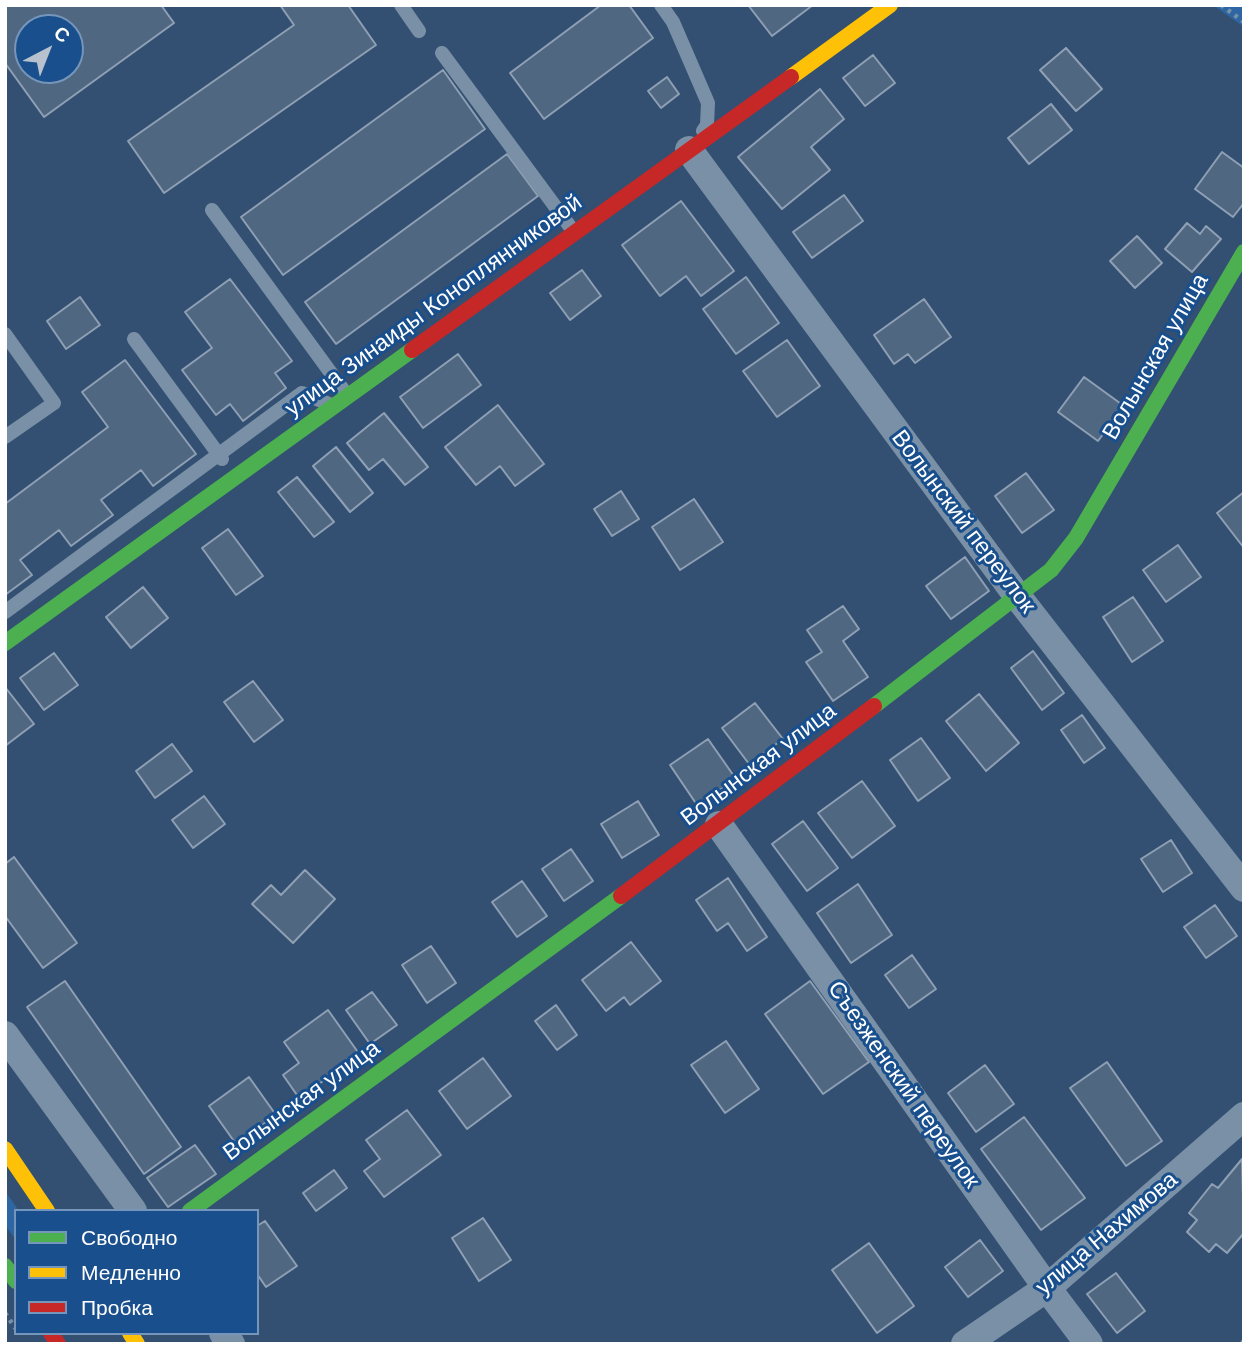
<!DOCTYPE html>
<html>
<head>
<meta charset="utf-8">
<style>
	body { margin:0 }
	#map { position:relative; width:1249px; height:1349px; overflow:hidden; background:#335072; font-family:Arial,sans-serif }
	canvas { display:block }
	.frame { position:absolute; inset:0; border:7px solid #fff; pointer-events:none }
	.legend { position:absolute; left:14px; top:1209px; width:245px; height:126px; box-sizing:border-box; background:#194f8c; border:2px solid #7595ba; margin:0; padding:9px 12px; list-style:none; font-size:21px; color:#fff }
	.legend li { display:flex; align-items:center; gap:14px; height:35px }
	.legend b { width:35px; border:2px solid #7595ba }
	.north { position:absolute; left:14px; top:14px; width:70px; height:70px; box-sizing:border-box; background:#194f8c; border:2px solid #7595ba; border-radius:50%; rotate:42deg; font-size:19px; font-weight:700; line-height:28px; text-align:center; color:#fff }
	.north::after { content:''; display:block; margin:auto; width:24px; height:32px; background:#b8c2ce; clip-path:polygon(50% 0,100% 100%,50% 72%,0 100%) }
</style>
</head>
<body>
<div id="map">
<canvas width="1249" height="1349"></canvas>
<div class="frame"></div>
<ul class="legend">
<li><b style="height:9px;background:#4caf50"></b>Свободно</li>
<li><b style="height:9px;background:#ffc107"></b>Медленно</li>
<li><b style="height:9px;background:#c62828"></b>Пробка</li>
</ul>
<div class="north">С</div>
</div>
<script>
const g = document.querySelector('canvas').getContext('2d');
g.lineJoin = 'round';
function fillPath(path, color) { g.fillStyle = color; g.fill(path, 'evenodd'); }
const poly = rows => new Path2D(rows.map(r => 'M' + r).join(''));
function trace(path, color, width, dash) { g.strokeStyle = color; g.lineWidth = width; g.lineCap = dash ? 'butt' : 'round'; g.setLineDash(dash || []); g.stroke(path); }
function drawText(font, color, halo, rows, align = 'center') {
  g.font = font + ' Arial,sans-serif'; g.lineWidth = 6; g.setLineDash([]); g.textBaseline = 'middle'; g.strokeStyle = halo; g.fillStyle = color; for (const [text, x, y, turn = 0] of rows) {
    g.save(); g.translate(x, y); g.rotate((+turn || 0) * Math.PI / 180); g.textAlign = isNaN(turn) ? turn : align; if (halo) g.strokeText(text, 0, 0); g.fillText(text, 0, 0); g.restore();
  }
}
const green = poly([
	[1213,5,1244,5,1244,27],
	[5,1191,19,1211,16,1211,16,1240,5,1225]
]);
const building = poly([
	[5,5,161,5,174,23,44,117,5,63,5,5],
	[28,28,70,28,70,70,28,70,28,28],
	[280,5,348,5,376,45,164,193,128,141,294,25,280,5],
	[601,5,629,5,653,38,544,119,510,73,601,5],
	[748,5,813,5,772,36,748,5],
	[1066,48,1102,89,1076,111,1040,70,1066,48],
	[873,55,895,83,865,106,843,78,873,55],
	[443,70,485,129,283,275,241,217,443,70],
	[667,77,679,94,661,108,648,91,667,77],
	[820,89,844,119,811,147,830,170,782,209,738,157,820,89],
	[1051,104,1072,130,1029,164,1008,138,1051,104],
	[1222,152,1244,168,1244,203,1233,217,1195,189,1222,152],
	[507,154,538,196,336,344,305,302,507,154],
	[844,195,863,221,812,258,793,232,844,195],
	[681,201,734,271,701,296,686,276,660,296,622,245,681,201],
	[1187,223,1200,234,1206,226,1221,239,1192,272,1165,249,1187,223],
	[1137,236,1162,263,1135,288,1110,261,1137,236],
	[582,270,601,296,570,320,550,293,582,270],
	[746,277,779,323,736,354,703,309,746,277],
	[230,279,292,361,275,373,286,388,243,421,230,404,216,415,182,370,212,348,185,312,230,279],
	[80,297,100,325,66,349,47,321,80,297],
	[924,299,951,337,915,363,908,354,894,364,874,335,924,299],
	[787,340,820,386,777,417,743,371,787,340],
	[458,354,481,385,423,428,400,397,458,354],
	[125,360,196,454,153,486,141,470,101,500,113,515,71,546,59,530,20,560,32,575,5,595,5,504,108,427,82,392,125,360],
	[1084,377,1124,406,1098,441,1058,412,1084,377],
	[498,405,544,464,515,486,500,466,476,485,445,447,498,405],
	[384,413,428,467,405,485,383,459,369,470,347,443,384,413],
	[336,447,373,493,350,512,313,466,336,447],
	[1026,473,1054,510,1022,533,995,496,1026,473],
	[297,477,334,522,314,537,278,492,297,477],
	[621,491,639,519,612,536,594,509,621,491],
	[1244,492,1244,548,1217,513,1244,492],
	[694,499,723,542,680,570,652,527,694,499],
	[228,529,263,576,236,595,202,548,228,529],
	[1178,545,1201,577,1166,602,1143,570,1178,545],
	[965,557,989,591,951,619,926,586,965,557],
	[143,587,168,618,131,648,106,617,143,587],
	[1133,597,1163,641,1132,662,1103,617,1133,597],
	[843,606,859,629,843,641,868,677,833,701,806,662,822,652,807,630,843,606],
	[1033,651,1064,693,1042,710,1011,668,1033,651],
	[54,653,78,685,44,710,20,678,54,653],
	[253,681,283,720,254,742,224,702,253,681],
	[5,687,34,724,5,746,5,687],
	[979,694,1019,743,986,771,946,721,979,694],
	[755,703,783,739,749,764,722,728,755,703],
	[1082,715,1105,748,1084,763,1061,730,1082,715],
	[921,738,950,778,918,801,890,760,921,738],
	[708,739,736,779,697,805,670,765,708,739],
	[172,744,192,771,155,798,136,771,172,744],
	[862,781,895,826,852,858,818,813,862,781],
	[204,796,225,824,193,848,172,820,204,796],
	[638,801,659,835,622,858,601,824,638,801],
	[803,821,838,868,807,891,772,844,803,821],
	[1171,840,1192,873,1163,892,1141,859,1171,840],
	[571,849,593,881,564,901,542,869,571,849],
	[14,857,77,943,43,968,5,916,5,864,14,857],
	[305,870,335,899,293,943,252,904,271,885,281,895,305,870],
	[728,878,767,937,747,951,728,923,717,931,696,900,728,878],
	[522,881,547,916,517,937,492,902,522,881],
	[858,884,892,935,851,963,817,913,858,884],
	[1215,905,1237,936,1206,958,1184,927,1215,905],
	[631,942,661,981,630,1005,624,997,606,1011,582,980,631,942],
	[431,946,456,983,427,1003,402,965,431,946],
	[912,955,936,989,909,1008,885,975,912,955],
	[65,981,181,1147,144,1174,27,1007,65,981],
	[810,981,869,1062,823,1094,765,1014,810,981],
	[372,992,397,1025,370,1044,346,1010,372,992],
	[556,1005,577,1035,557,1050,535,1021,556,1005],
	[328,1010,360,1055,299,1098,283,1075,299,1063,284,1042,328,1010],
	[726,1041,759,1089,725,1113,691,1065,726,1041],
	[483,1058,511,1096,467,1129,439,1091,483,1058],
	[1107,1062,1162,1141,1126,1166,1070,1088,1107,1062],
	[985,1065,1014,1104,976,1132,948,1093,985,1065],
	[249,1077,276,1115,236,1144,209,1106,249,1077],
	[407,1110,441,1155,384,1197,364,1171,380,1159,366,1140,407,1110],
	[1024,1117,1085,1198,1041,1230,981,1149,1024,1117],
	[195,1145,216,1174,168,1207,147,1178,195,1145],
	[1242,1159,1244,1233,1227,1253,1216,1244,1209,1252,1187,1232,1197,1220,1189,1213,1212,1184,1218,1188,1242,1159],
	[334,1170,347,1188,316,1211,303,1193,334,1170],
	[483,1218,511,1260,479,1281,452,1238,483,1218],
	[265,1221,297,1266,266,1287,257,1274,257,1226,265,1221],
	[980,1240,1003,1271,968,1297,945,1267,980,1240],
	[869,1243,914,1306,877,1333,832,1270,869,1243],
	[1116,1273,1145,1311,1117,1333,1087,1294,1116,1273]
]);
const path = poly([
	[1221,5,1244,22],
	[5,1313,16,1329],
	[1242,1344,1244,1339]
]);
const lane = poly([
	[401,5,419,31],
	[661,5,673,22,708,103,707,125,703,131],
	[442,53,574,232],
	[212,210,347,395],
	[5,334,54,403,5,437],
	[134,339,222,459],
	[5,612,302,393,329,404]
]);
const street = poly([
	[689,150,1018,597,1244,888],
	[719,825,1047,1288,1089,1344],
	[5,1035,133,1211],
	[223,1333,231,1344],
	[965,1344,1047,1288,1244,1116]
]);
const fast = poly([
	[5,643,412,350],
	[874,706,1051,570,1076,538,1244,252],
	[190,1211,621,896],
	[5,1266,16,1281]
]);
const slow = poly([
	[791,77,890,5],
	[5,1149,47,1211],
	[130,1333,137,1344]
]);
const jam = poly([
	[412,350,791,77],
	[621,896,874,706],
	[51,1333,58,1344]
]);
const streetNames = [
	["улица Зинаиды Коноплянниковой",434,306,-36],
	["Волынская улица",1156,357,-60],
	["Волынский переулок",963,522,53],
	["Волынская улица",759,765,-37],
	["Съезженский переулок",903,1085,55],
	["Волынская улица",302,1101,-36],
	["улица Нахимова",1107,1234,-40]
];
fillPath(green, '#2d66a2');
fillPath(building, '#506782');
trace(building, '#8fa0b4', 2);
trace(path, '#7a90a6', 4.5, [3.5, 5]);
trace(lane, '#7a90a6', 14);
trace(street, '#7a90a6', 28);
trace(fast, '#4caf50', 16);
trace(slow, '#ffc107', 16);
trace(jam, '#c62828', 16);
drawText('23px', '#fff', '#194f8c', streetNames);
</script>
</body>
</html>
